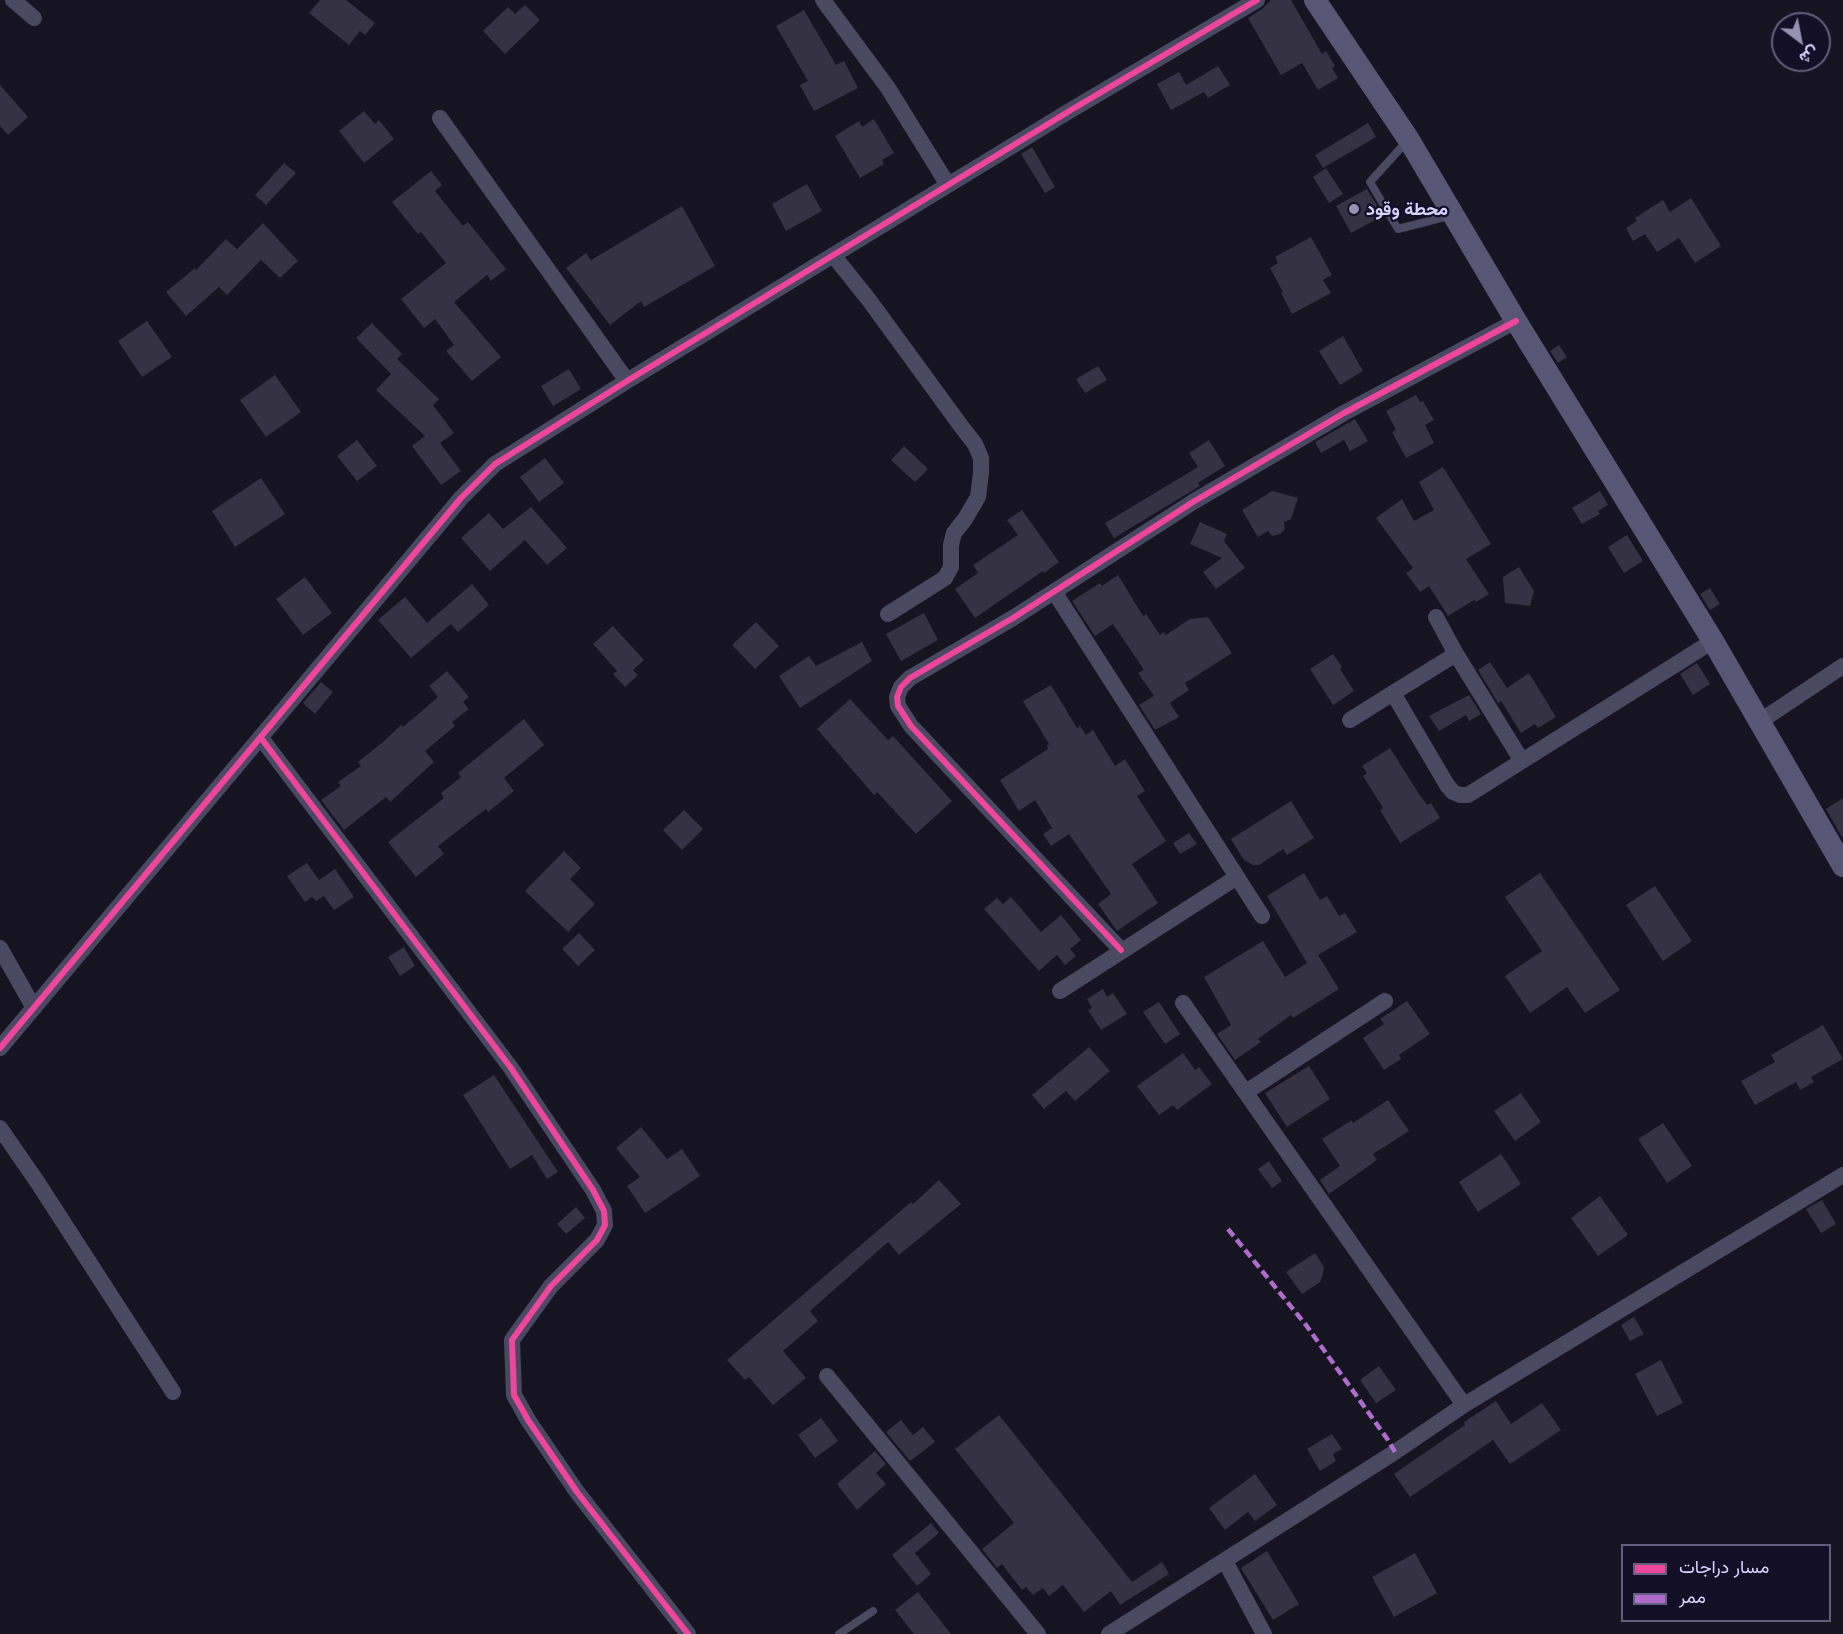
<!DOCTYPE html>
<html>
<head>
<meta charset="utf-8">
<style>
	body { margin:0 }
	#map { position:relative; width:1843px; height:1634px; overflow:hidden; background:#161421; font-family:"Golos Text",Vazirmatn,sans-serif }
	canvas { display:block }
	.legend { position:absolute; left:1621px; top:1544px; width:210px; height:78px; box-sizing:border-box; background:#130f26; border:2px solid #625e7d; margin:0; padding:8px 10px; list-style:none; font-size:18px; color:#d9d4ff }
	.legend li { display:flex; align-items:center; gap:12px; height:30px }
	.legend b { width:30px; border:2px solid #625e7d }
	.north { position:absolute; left:1771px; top:12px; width:60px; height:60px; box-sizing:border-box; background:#130f26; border:2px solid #625e7d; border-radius:50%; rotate:148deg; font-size:16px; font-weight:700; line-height:24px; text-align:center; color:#d9d4ff }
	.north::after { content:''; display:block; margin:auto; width:21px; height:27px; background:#9591b1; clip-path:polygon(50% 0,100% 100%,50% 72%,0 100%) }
</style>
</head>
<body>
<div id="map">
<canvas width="1843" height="1634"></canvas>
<ul class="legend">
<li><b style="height:8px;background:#ed469a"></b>مسار دراجات</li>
<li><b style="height:8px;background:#b06ccc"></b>ممر</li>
</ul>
<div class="north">ش</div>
</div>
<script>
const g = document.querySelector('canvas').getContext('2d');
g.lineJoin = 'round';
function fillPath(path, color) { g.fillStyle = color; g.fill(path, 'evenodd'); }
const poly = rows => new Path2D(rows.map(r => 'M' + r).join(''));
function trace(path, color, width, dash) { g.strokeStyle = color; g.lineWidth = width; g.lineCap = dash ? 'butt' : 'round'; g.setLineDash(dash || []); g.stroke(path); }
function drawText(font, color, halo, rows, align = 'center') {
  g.font = font + ' "Golos Text",Vazirmatn,sans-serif'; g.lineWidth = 4.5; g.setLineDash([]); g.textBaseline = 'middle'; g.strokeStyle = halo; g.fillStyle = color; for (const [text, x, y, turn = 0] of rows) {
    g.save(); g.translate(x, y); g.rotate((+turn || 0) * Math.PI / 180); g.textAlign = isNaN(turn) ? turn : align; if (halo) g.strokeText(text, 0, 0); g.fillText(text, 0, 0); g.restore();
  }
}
const building = poly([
	[320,0,346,0,375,23,365,35,360,31,349,45,309,13],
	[1271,0,1291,0,1322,54,1326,51,1335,66,1332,68,1338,78,1318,90,1302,63,1281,75,1248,18,1262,9],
	[525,5,540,20,505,54,483,31,508,7,515,14],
	[804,10,836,65,844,61,858,88,814,111,800,85,808,81,776,26],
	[1218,66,1230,85,1208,98,1204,92,1171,110,1157,84,1179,72,1186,85],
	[0,85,28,117,8,135,0,126],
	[364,111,375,124,379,120,394,139,364,163,339,131],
	[874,119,894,153,882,160,884,164,860,178,835,136,859,121,862,127],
	[1368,123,1376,137,1323,168,1315,155],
	[1032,147,1055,187,1045,193,1021,154],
	[284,163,296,173,266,205,255,195],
	[1326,168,1343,194,1329,203,1313,177],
	[431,171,442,185,435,191,463,226,468,222,506,269,491,281,487,275,454,302,501,357,472,381,446,351,454,345,435,319,424,328,401,299,446,263,421,232,418,234,392,202],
	[807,184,822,211,786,231,772,204],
	[1367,189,1383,216,1351,233,1336,206],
	[1691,198,1721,246,1695,263,1679,238,1657,252,1645,234,1633,241,1626,228,1637,221,1635,218,1663,200,1670,212],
	[682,206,715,266,644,307,641,301,610,325,566,268,586,253,591,260],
	[263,223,298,261,280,278,261,260,227,295,219,287,186,316,166,292,195,268,196,270,226,239,237,249],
	[1311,237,1332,275,1323,280,1331,293,1292,314,1281,293,1283,292,1270,268,1278,263,1275,257],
	[147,321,172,357,142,377,118,341],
	[372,323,402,354,397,359,439,399,433,405,454,433,440,443,461,471,441,485,412,446,425,436,376,390,391,374,356,338],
	[1343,336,1363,371,1340,385,1319,351],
	[1559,345,1567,357,1558,363,1550,351],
	[1098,366,1107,380,1085,393,1076,379],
	[569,369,581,389,553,406,541,386],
	[275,375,301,412,266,437,240,400],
	[1416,395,1420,402,1423,401,1434,420,1425,425,1434,443,1406,458,1392,432,1396,430,1386,411],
	[1355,419,1368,441,1350,451,1344,440,1321,453,1315,442],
	[357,440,377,466,357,481,337,456],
	[1209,440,1225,466,1198,483,1200,486,1114,538,1105,523,1198,467,1189,453],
	[904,446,928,469,915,482,891,460],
	[545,458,564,483,539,502,520,477],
	[1443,467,1491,544,1466,559,1489,594,1476,602,1474,600,1448,616,1429,586,1420,592,1406,573,1413,568,1376,518,1402,499,1414,521,1434,510,1419,482],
	[261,478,285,514,235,547,212,511],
	[1272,491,1298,498,1291,519,1284,522,1285,529,1280,534,1272,536,1268,531,1258,537,1242,510],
	[1600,491,1608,505,1598,511,1600,514,1582,524,1572,508],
	[531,507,567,548,547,565,525,540,490,571,461,538,489,513,503,529],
	[1022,510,1059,562,1044,573,1043,571,975,618,955,589,978,573,973,565,1018,535,1007,520],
	[1200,522,1227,534,1224,541,1245,568,1216,589,1203,572,1222,558,1190,544],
	[1627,535,1643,561,1624,573,1608,547],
	[1519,567,1534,591,1530,606,1505,603,1503,577],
	[1118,575,1143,616,1146,614,1160,635,1164,632,1166,635,1190,619,1208,617,1232,653,1185,683,1189,690,1170,703,1179,717,1155,730,1139,705,1154,696,1138,673,1144,670,1113,624,1095,636,1072,601,1100,583,1102,586],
	[305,577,332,613,303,635,276,599],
	[472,584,489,605,458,632,451,624,411,658,378,620,405,597,427,623],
	[1710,588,1720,604,1710,610,1700,594],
	[924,613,938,640,901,661,886,634],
	[756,622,779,646,755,669,732,645],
	[613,626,644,660,633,670,638,675,625,687,613,674,617,671,593,644],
	[862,642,872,661,800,708,779,676,809,656,816,666],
	[1333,654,1342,667,1340,669,1354,691,1333,705,1310,669],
	[1490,662,1507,688,1529,673,1556,717,1538,728,1535,724,1521,733,1501,701,1498,703,1478,670],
	[1697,663,1710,684,1693,695,1680,674],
	[447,671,469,697,463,702,469,709,452,722,455,726,425,751,434,762,390,802,386,797,344,830,321,800,341,786,338,782,361,766,358,762,383,742,401,725,403,727,438,697,429,686],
	[321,682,333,692,315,714,303,703],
	[1051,685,1077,728,1080,726,1086,735,1093,730,1115,766,1125,759,1145,791,1137,796,1166,841,1132,864,1158,903,1117,931,1098,904,1111,894,1069,834,1051,846,1043,834,1052,828,1035,800,1019,811,1000,780,1048,749,1047,746,1049,744,1023,701],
	[1469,695,1481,714,1469,721,1466,715,1439,731,1429,716],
	[850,699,888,740,893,736,952,801,916,834,877,792,874,795,817,729],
	[524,719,544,745,504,778,514,791,488,812,486,809,438,846,444,854,416,877,388,842,444,798,441,793,461,777,458,773],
	[1390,748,1419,794,1427,805,1431,803,1440,818,1400,843,1380,810,1383,808,1363,776,1367,773,1362,766],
	[1843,798,1843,839,1826,809],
	[1291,801,1314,838,1287,855,1283,849,1259,865,1253,865,1244,860,1231,839],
	[684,810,703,829,682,850,663,830],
	[1189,833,1197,844,1180,854,1173,843],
	[564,851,581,868,570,879,595,904,568,932,525,891],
	[307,863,319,880,335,869,354,897,334,910,324,896,316,901,312,897,305,902,287,876],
	[1304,873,1320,900,1327,896,1339,916,1345,913,1357,932,1318,955,1339,989,1293,1018,1291,1015,1258,1039,1261,1042,1235,1060,1217,1034,1231,1025,1204,977,1263,941,1285,977,1307,963,1267,896],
	[1540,873,1620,990,1585,1013,1567,987,1530,1013,1505,976,1542,951,1505,897],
	[1655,886,1692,941,1663,961,1626,905],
	[1011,897,1041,932,1061,915,1081,940,1070,949,1076,956,1065,965,1057,955,1039,971,984,909,997,898,1003,904],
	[579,933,595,950,578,966,562,949],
	[404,947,415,966,400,976,388,957],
	[1103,989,1107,997,1113,993,1127,1014,1101,1030,1088,1010,1092,1008,1087,999],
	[1407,1001,1430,1034,1399,1055,1401,1059,1384,1070,1363,1038,1384,1024,1380,1019],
	[1159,1002,1180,1034,1165,1044,1143,1012],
	[1823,1025,1843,1059,1811,1077,1814,1082,1800,1090,1796,1082,1755,1105,1741,1081,1775,1062,1771,1055],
	[1089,1047,1110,1071,1075,1101,1066,1091,1044,1109,1032,1095],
	[1183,1053,1195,1070,1199,1067,1212,1084,1177,1110,1173,1105,1159,1115,1137,1086],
	[1309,1066,1330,1099,1287,1127,1265,1093],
	[494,1075,558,1172,547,1179,532,1155,510,1169,463,1095],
	[1521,1093,1541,1122,1515,1141,1494,1111],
	[1388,1100,1409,1131,1373,1154,1377,1160,1329,1194,1320,1180,1340,1166,1322,1139,1352,1120,1353,1123],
	[1663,1123,1692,1166,1667,1183,1638,1139],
	[641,1127,667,1159,682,1149,700,1176,645,1213,627,1186,640,1177,616,1148],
	[1501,1154,1521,1184,1478,1212,1459,1182],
	[1269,1161,1282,1181,1272,1188,1258,1169],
	[939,1180,961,1204,899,1255,888,1242,810,1311,818,1321,783,1351,806,1378,773,1405,749,1377,745,1380,727,1360,911,1202,913,1204],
	[1600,1196,1628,1235,1598,1256,1571,1218],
	[1822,1200,1836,1224,1821,1233,1806,1209],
	[576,1207,585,1218,566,1234,557,1224],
	[1315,1253,1324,1267,1323,1274,1320,1282,1302,1294,1286,1272],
	[1634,1317,1644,1334,1630,1341,1621,1325],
	[1661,1360,1683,1403,1657,1416,1635,1374],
	[1379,1366,1396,1390,1376,1403,1360,1380],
	[1496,1401,1511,1424,1542,1403,1561,1430,1510,1464,1493,1440,1410,1497,1394,1474,1465,1425,1464,1422],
	[999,1415,1132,1582,1162,1562,1169,1574,1120,1605,1111,1591,1084,1612,1063,1585,1049,1596,1043,1588,1033,1595,1026,1587,1022,1590,1002,1564,997,1568,982,1549,1014,1523,955,1449],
	[821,1418,838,1441,815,1458,798,1435],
	[901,1420,913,1435,923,1427,935,1442,910,1461,886,1432],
	[1332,1434,1342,1449,1333,1454,1336,1461,1320,1471,1307,1449],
	[875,1451,886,1464,876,1473,886,1484,857,1510,837,1484],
	[1255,1474,1277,1505,1255,1521,1248,1512,1225,1530,1209,1508],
	[931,1523,939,1533,915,1553,931,1574,917,1586,892,1555],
	[1267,1551,1299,1604,1273,1620,1241,1568],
	[1415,1553,1437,1593,1394,1617,1372,1577],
	[918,1592,951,1634,914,1634,895,1610]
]);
const service = poly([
	[1408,140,1370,182,1398,229,1453,215],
	[839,1634,873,1611]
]);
const minor = poly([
	[13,0,34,18],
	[823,0,888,88,948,185],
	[440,118,627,381],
	[833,255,869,300,961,426,975,444,981,458,981,473,978,497,965,519,954,533,951,545,951,567,945,578,888,614],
	[1055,593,1262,916],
	[1436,617,1456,654,1522,761],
	[1456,654,1393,693,1447,785,1453,792,1460,795,1468,795,1713,641],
	[1350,720,1393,693],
	[1759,722,1843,666],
	[261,738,511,1068,593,1190,604,1211,605,1225,597,1240,551,1286,512,1340,514,1395,528,1420,577,1492,688,1634],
	[0,948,34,1008],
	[1121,950,911,726,898,706,897,697,901,687,910,678,1013,618,1193,502,1344,413,1516,321],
	[1060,991,1237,877],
	[1183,1003,1464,1405],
	[0,1048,461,498,495,464,627,381,1071,110,1257,0],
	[1246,1092,1385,1001],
	[0,1128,38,1183,173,1392],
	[827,1376,1038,1634],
	[1225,1561,1264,1634],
	[1109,1634,1395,1452,1464,1405,1843,1175]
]);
const secondary = poly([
	[1315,0,1409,140,1516,321,1713,641,1843,866]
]);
const quiet = poly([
	[1228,1229,1306,1325,1388,1440,1395,1452]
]);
const cycleway = poly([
	[261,738,511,1068,593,1190,604,1211,605,1225,597,1240,551,1286,512,1340,514,1395,528,1420,577,1492,688,1634],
	[1121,950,911,726,898,706,897,697,901,687,910,678,1013,618,1193,502,1344,413,1516,321],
	[0,1048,461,498,495,464,627,381,1071,110,1257,0]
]);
const markers = [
	[1354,209,6,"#9591b1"]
];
const poiNames = [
	["محطة وقود",1366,209]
];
fillPath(building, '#343243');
trace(service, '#4a4962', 8);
trace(minor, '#4a4962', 16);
trace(secondary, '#575674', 22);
trace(quiet, '#b06ccc', 4.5, [9, 4.5]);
trace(cycleway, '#ed469a', 6);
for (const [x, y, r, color] of markers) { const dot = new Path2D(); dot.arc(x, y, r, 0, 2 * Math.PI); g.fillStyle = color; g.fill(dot); trace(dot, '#130f26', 2); }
drawText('bold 18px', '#d9d4ff', '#130f26', poiNames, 'left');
</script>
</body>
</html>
